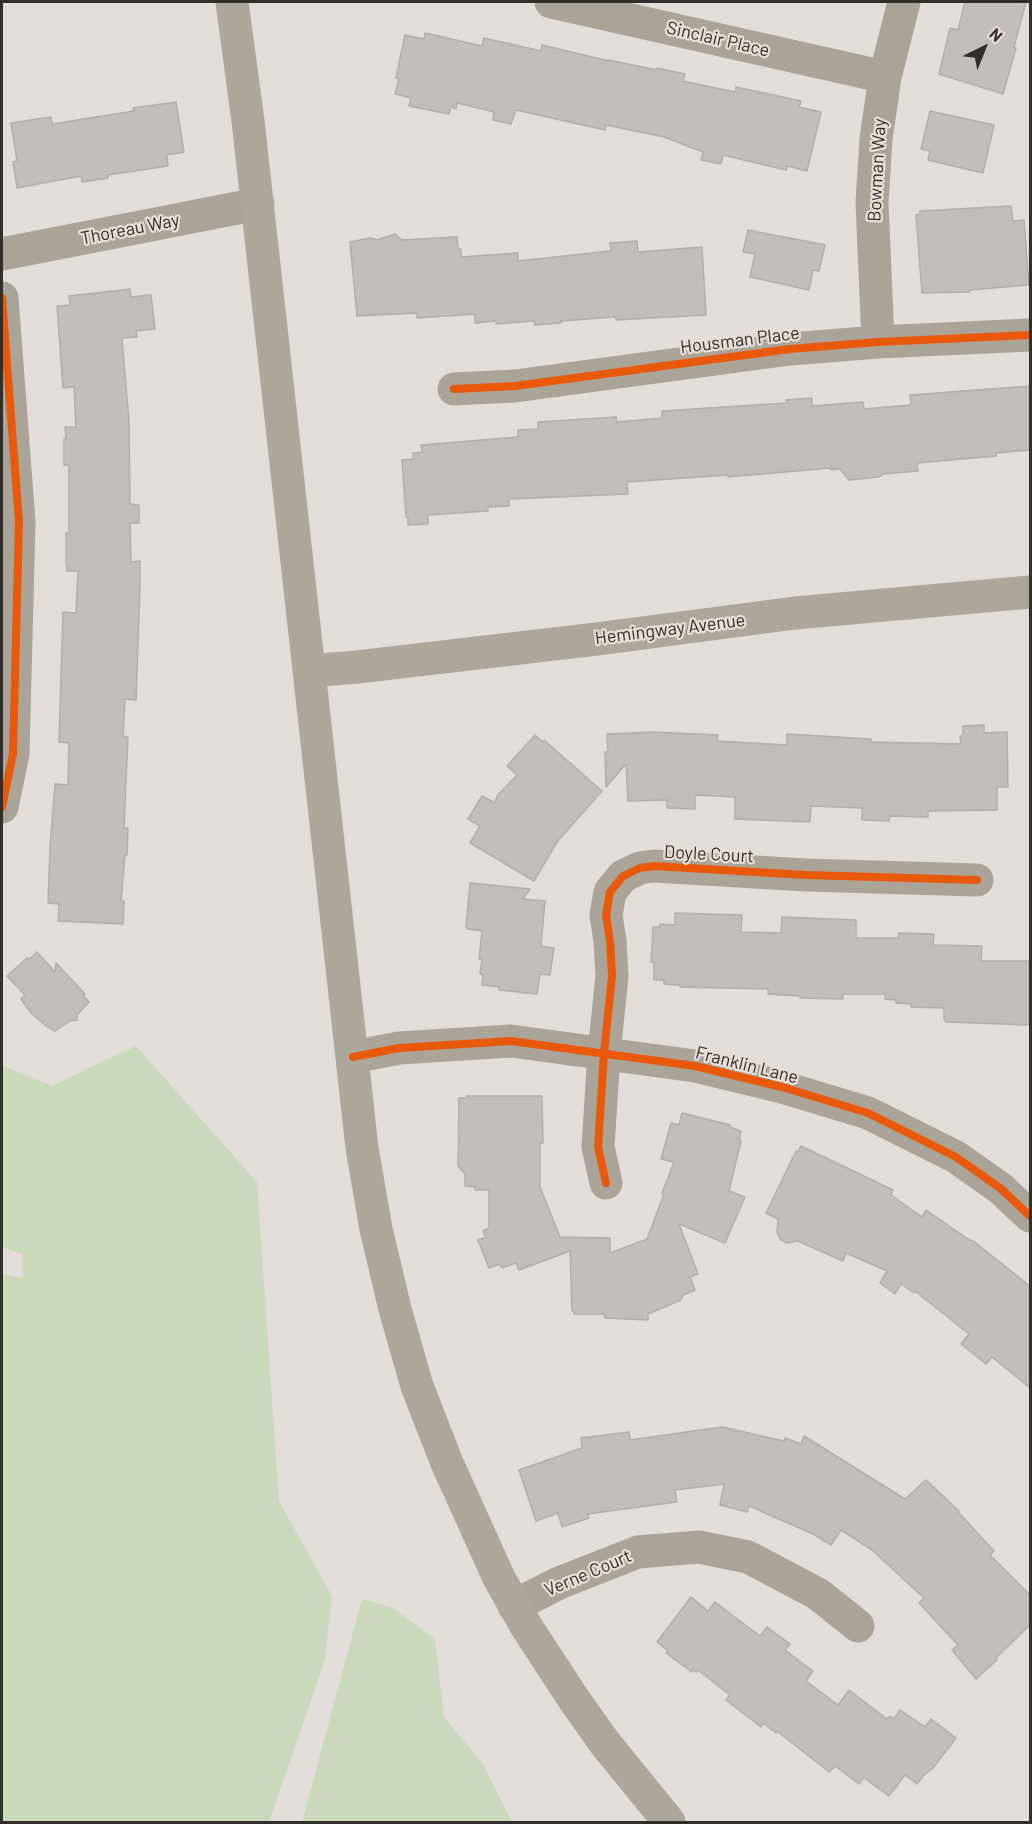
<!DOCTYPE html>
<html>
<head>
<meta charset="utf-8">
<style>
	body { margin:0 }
	#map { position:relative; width:1032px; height:1824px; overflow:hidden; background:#e2ddd9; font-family:Barlow,sans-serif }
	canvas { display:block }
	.frame { position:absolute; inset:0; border:3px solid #322e2b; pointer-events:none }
	.north { position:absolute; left:954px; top:18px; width:60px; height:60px; -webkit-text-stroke:4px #e6ddd5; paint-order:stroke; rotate:43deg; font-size:16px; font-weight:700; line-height:24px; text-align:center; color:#322e2b }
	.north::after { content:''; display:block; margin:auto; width:21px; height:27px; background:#322e2b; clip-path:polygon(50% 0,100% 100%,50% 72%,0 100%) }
</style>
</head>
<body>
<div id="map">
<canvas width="1032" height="1824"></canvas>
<div class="frame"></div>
<div class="north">N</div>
</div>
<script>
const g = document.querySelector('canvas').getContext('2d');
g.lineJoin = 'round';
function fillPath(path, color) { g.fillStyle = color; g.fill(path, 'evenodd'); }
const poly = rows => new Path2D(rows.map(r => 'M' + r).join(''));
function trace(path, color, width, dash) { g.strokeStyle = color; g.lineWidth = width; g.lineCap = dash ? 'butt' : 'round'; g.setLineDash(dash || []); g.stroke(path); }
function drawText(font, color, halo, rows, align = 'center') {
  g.font = font + ' Barlow,sans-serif'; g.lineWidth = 4.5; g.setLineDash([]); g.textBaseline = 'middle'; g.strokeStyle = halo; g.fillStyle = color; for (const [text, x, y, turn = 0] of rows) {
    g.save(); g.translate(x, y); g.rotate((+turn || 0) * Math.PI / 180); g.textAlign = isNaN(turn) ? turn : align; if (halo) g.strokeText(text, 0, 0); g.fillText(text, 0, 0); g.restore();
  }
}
const green = poly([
	[136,1046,257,1182,279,1501,332,1596,325,1660,269,1822,2,1822,2,1274,23,1278,22,1254,2,1247,2,1065,52,1086],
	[362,1599,393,1608,435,1639,444,1717,483,1764,512,1822,302,1822]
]);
const building = poly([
	[965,2,1026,2,1014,47,1016,48,1003,94,939,74,950,28,958,30,965,2],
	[425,33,482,46,484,38,541,51,542,45,609,61,609,60,657,70,657,68,685,74,683,81,735,92,736,87,801,101,799,107,821,112,807,171,787,166,786,170,723,155,721,164,701,160,703,152,664,137,606,125,605,130,516,110,511,124,493,120,494,112,457,103,456,109,451,107,449,114,409,106,411,98,395,94,399,79,396,78,397,73,405,35,424,39,425,33],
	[176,102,184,152,167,155,168,166,108,175,108,178,82,182,81,176,17,188,13,162,17,161,11,123,51,117,52,124,134,111,133,108,176,102],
	[930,111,994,125,983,173,928,160,930,151,921,149,930,111],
	[1011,206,1013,221,1024,220,1029,285,970,290,970,292,922,293,916,215,920,214,920,211,1011,206],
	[748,230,825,245,819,271,813,270,809,290,750,277,755,254,743,252,748,230],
	[395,234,402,240,457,237,458,249,461,249,461,257,518,253,518,261,611,251,610,243,637,241,638,252,702,247,706,315,616,320,615,317,561,321,561,323,535,325,534,321,496,324,496,321,475,323,475,314,417,318,417,313,357,316,350,242,370,238,377,240,395,234],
	[130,289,131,297,151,295,155,329,136,331,137,337,122,338,129,421,130,504,139,505,139,523,130,523,131,562,140,561,140,585,136,700,125,699,123,737,128,737,124,828,128,828,127,855,125,855,121,901,124,901,123,924,58,921,59,904,48,903,50,846,55,784,68,785,69,743,59,742,63,612,76,613,78,571,67,571,66,560,66,533,69,533,69,465,64,465,64,439,66,439,65,427,76,427,74,387,63,388,57,306,70,305,69,296,130,289],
	[1030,386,1030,450,996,453,996,456,917,463,918,471,883,474,879,477,849,480,840,469,831,470,831,468,728,477,728,475,627,482,628,494,509,499,509,506,488,507,488,511,428,515,428,524,408,525,408,517,406,517,402,460,413,459,413,453,422,452,421,445,518,437,518,430,538,429,538,422,616,417,617,422,662,418,662,411,787,403,786,400,812,398,812,406,863,402,864,409,911,405,910,395,1030,386],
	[984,725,984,733,1007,732,1008,787,997,787,997,810,928,811,928,817,890,816,889,821,862,820,862,808,811,806,810,822,735,819,735,797,695,795,695,809,667,808,667,800,628,801,626,764,606,787,605,752,608,752,607,734,654,732,718,735,717,741,787,745,787,734,871,739,871,742,961,744,960,736,963,736,963,726,984,725],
	[535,735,543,742,544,740,602,791,557,842,534,881,470,843,480,826,468,819,482,796,495,803,497,796,517,775,507,766,535,735],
	[470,883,530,889,523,899,545,901,541,946,554,948,550,975,540,974,537,994,499,990,499,987,482,985,483,975,480,974,482,959,479,959,482,931,468,929,466,927,470,883],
	[675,913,742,915,741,932,781,933,782,917,856,920,856,938,898,938,899,933,934,934,933,945,982,946,981,961,1030,961,1030,1025,946,1022,944,1019,944,1008,911,1007,911,1004,896,1003,896,1000,885,999,885,994,843,994,843,999,800,998,800,996,768,994,768,989,680,987,680,985,664,984,664,980,654,980,654,962,651,962,653,927,659,927,660,924,675,925,675,913],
	[37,952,55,972,56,963,85,994,83,995,89,1002,77,1015,77,1020,70,1021,55,1031,46,1026,31,1013,21,999,25,995,7,976,27,958,29,959,37,952],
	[467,1096,542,1096,543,1143,540,1143,540,1187,560,1237,610,1238,610,1253,647,1239,664,1194,662,1193,674,1162,661,1159,671,1123,679,1125,682,1113,730,1125,730,1127,741,1131,739,1140,741,1141,729,1191,745,1197,725,1243,679,1224,698,1274,690,1277,695,1290,683,1295,681,1300,648,1314,648,1320,605,1318,604,1314,574,1314,574,1311,572,1311,570,1251,519,1270,516,1263,502,1268,500,1264,489,1268,478,1240,486,1237,483,1231,489,1228,489,1190,475,1190,475,1187,465,1186,465,1174,458,1166,459,1098,467,1098,467,1096],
	[801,1146,893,1190,891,1195,922,1217,926,1210,971,1241,972,1240,1030,1286,1030,1388,992,1357,986,1364,961,1344,969,1334,915,1291,914,1293,901,1284,895,1294,880,1283,887,1271,846,1253,843,1261,798,1241,787,1243,780,1239,777,1232,778,1219,766,1213,796,1151,798,1152,801,1146],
	[722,1427,784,1441,785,1438,801,1444,804,1436,905,1499,926,1480,959,1511,958,1512,994,1551,990,1555,1030,1595,1030,1625,996,1658,997,1660,976,1679,952,1650,958,1645,919,1603,924,1598,872,1550,841,1530,831,1545,813,1534,749,1506,747,1512,720,1505,724,1484,675,1490,677,1502,587,1514,589,1518,562,1527,558,1513,536,1521,519,1470,582,1448,581,1438,629,1432,630,1440,722,1427],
	[691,1597,708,1611,715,1602,760,1636,767,1627,790,1644,785,1650,813,1671,806,1681,838,1705,849,1690,887,1719,890,1716,894,1719,900,1710,925,1727,931,1719,956,1738,933,1768,924,1775,917,1784,905,1775,889,1796,864,1778,859,1784,835,1766,829,1772,777,1731,776,1733,763,1723,761,1727,726,1700,730,1695,698,1670,696,1672,694,1670,692,1672,666,1653,668,1651,657,1642,691,1597]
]);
const minor = poly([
	[551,2,885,77],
	[2,254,258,204],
	[2,298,19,522,13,754,2,807],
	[878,342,872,202,876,139,885,77,904,2],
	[454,389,515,386,790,349,878,342,1030,335],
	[353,1057,399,1048,511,1041,695,1066,782,1087,868,1113,956,1157,1000,1188,1030,1216],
	[606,1183,598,1147,604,1053,612,976,610,941,606,915,610,892,623,876,640,868,654,866,806,875,977,880],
	[514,1606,559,1583,638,1552,699,1547,748,1557,818,1594,858,1626]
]);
const major = poly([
	[232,2,248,121,362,1148,376,1229,395,1309,417,1386,447,1463,499,1578,526,1626,573,1698,604,1742,669,1822],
	[310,671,357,667,597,639,795,613,1030,592]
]);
const cycleway = poly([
	[2,298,19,522,13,754,2,807],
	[454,389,515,386,790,349,878,342,1030,335],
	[353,1057,399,1048,511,1041,695,1066,782,1087,868,1113,956,1157,1000,1188,1030,1216],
	[606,1183,598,1147,604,1053,612,976,610,941,606,915,610,892,623,876,640,868,654,866,806,875,977,880]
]);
const streetNames = [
	["Sinclair Place",718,39,13],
	["Bowman Way",877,170,-87],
	["Thoreau Way",130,229,-11],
	["Housman Place",740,340,-7],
	["Hemingway Avenue",670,629,-7],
	["Doyle Court",709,854,3],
	["Franklin Lane",747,1065,14],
	["Verne Court",588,1573,-23]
];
fillPath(green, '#cad9bb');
fillPath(building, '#c2bdba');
trace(building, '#b2aeab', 1.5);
trace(minor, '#aaa397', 33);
trace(major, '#aca69b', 33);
trace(cycleway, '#e8590c', 8);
drawText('18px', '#322e2b', '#e6ddd5', streetNames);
</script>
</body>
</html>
